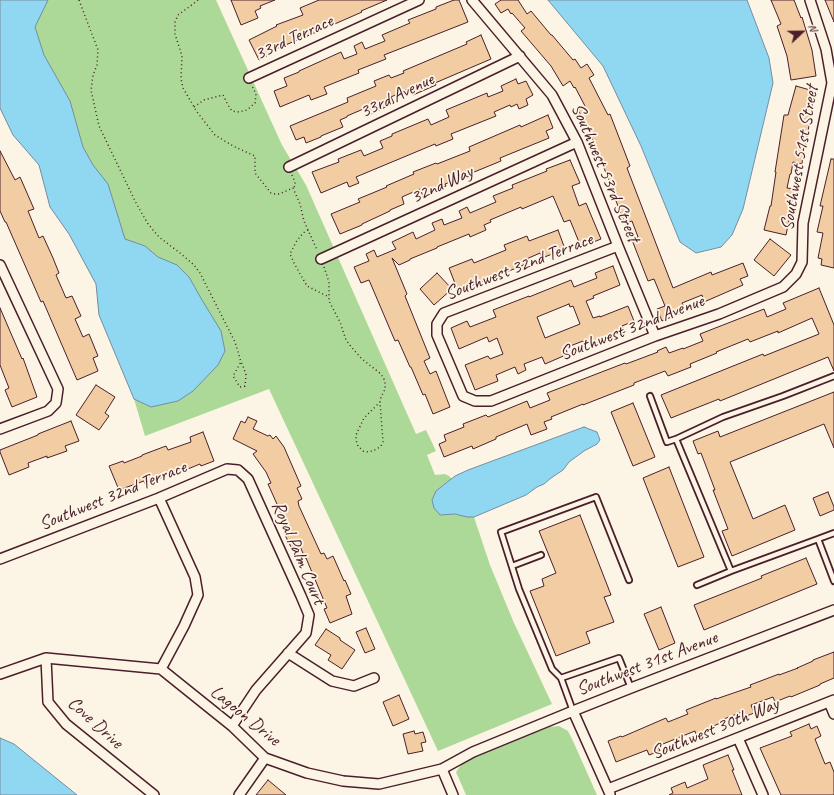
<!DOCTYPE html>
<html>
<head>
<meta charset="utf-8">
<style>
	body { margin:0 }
	#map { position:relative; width:834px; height:795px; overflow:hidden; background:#fcf5e5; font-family:Caveat,sans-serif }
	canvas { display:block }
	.north { position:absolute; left:782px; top:12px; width:40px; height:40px; -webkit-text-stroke:3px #fcf5e5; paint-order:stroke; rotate:68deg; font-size:11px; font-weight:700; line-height:16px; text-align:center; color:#4a1f2b }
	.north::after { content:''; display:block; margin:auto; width:14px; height:18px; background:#4a1f2b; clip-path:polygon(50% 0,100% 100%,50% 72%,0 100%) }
</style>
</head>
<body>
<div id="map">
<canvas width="834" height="795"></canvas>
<div class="north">N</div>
</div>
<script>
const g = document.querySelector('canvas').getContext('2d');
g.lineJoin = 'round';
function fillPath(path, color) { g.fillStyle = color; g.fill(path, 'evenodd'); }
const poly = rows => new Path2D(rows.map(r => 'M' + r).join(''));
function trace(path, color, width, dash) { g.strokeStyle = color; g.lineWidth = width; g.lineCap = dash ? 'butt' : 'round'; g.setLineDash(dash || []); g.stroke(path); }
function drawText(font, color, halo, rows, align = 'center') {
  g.font = font + ' Caveat,sans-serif'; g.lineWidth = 3.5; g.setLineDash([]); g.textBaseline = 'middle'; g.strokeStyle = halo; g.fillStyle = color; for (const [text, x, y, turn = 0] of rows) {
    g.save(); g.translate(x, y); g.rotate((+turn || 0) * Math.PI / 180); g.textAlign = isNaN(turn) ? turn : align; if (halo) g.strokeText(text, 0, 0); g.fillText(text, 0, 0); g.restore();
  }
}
const green = poly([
	[0,0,216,0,282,145,306,185,416,434,426,430,436,451,427,455,435,475,445,474,449,476,452,479,436,491,440,515,455,514,467,517,474,517,490,565,514,623,552,704,438,751,269,389,145,436,134,399,99,315,96,284,69,234,50,207,39,165,13,135,0,108],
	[559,726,568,731,573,741,597,795,466,795,456,772,461,765,470,759,549,727]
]);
const water = poly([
	[0,0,48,0,35,27,44,55,70,101,83,147,93,165,108,184,125,239,145,246,158,257,177,265,189,277,202,300,221,331,225,351,218,365,193,391,178,401,151,407,134,399,99,315,96,284,69,234,50,207,39,165,13,135,0,108,0,0],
	[548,0,747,0,769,58,773,83,743,209,732,235,721,247,696,253,680,242,641,146,603,66,548,0],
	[584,427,597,432,600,440,597,444,584,451,569,462,563,470,551,478,544,484,537,487,526,495,474,517,467,517,455,514,440,515,434,508,432,500,436,491,455,476,468,470,584,427],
	[0,738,14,744,77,795,0,795,0,738]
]);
const building = poly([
	[231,0,275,0,260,6,261,8,255,11,258,18,241,25,231,0],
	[319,0,387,0,361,11,362,12,305,37,273,50,274,52,259,60,249,40,277,26,276,25,303,15,300,8,319,0],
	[454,0,459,0,468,22,384,55,386,59,358,70,359,73,324,87,327,94,311,100,309,95,280,107,274,91,287,86,284,78,299,72,299,71,341,52,344,59,357,54,354,46,362,42,365,49,385,41,382,35,410,23,408,20,436,9,436,7,454,0],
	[501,0,518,0,527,14,531,11,551,35,552,35,573,60,575,59,581,68,587,64,594,75,589,78,608,115,610,114,630,166,627,168,673,288,711,272,712,275,743,263,748,276,740,279,743,285,704,302,702,295,682,303,686,311,662,321,657,309,665,306,654,279,648,281,632,240,638,237,632,221,625,224,609,183,610,183,584,118,583,119,578,110,585,106,575,87,574,88,570,81,563,86,551,66,521,31,525,28,512,13,511,14,508,9,501,13,495,4,501,0],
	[771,0,794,0,801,18,802,17,812,50,816,76,791,80,787,56,777,26,781,24,771,0],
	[825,0,834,0,834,22,825,0],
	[481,35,491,59,435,83,436,85,413,95,410,88,391,97,394,103,371,114,368,107,347,116,347,117,340,120,343,127,321,136,321,137,306,143,304,137,296,140,290,126,348,102,347,98,376,86,374,81,389,75,391,78,404,73,403,71,467,44,466,42,481,35],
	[516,79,518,84,526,81,533,95,526,99,528,105,519,109,517,104,511,107,510,105,494,112,496,116,451,134,453,139,436,146,435,144,356,177,359,183,349,187,347,182,321,193,312,172,339,162,338,159,361,150,364,156,383,148,380,141,392,136,392,134,428,119,431,125,449,117,446,110,487,93,488,97,503,91,501,86,516,79],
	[796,86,810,90,809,96,814,97,809,119,810,119,806,145,804,145,802,164,793,162,791,174,790,174,787,188,794,189,790,211,791,211,786,235,764,230,770,206,771,206,776,172,775,172,784,115,788,115,796,86],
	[548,115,553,128,546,131,549,138,500,158,501,161,445,184,446,186,423,196,420,189,402,197,404,204,390,210,390,211,362,224,362,225,340,234,331,214,360,202,358,199,387,187,386,186,414,174,413,172,436,163,437,164,470,151,469,147,520,125,521,127,548,115],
	[0,151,15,180,20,177,34,209,28,211,39,238,43,236,53,258,59,273,56,275,66,298,72,296,81,316,75,319,83,337,89,334,98,356,93,358,98,371,77,380,43,301,41,302,6,222,5,222,0,211,0,151],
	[831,159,834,159,834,268,821,265,822,259,818,258,823,233,817,232,823,206,820,206,831,159],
	[570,160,580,183,572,186,579,206,586,203,601,239,581,247,570,220,564,222,553,196,522,209,521,207,490,220,491,222,484,225,486,230,470,237,469,234,437,247,437,248,410,259,410,260,399,265,392,258,407,294,405,296,430,358,424,361,430,374,436,371,450,407,433,414,425,394,423,395,411,367,410,367,398,340,395,341,369,280,361,283,354,267,369,261,366,254,374,250,377,257,396,249,392,242,413,232,416,239,435,230,432,223,442,219,444,225,462,218,459,211,467,207,470,213,496,202,493,196,513,188,512,185,547,171,546,169,570,160],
	[558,230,565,249,542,258,540,253,522,261,524,265,458,291,449,268,472,259,474,263,506,250,504,245,527,236,529,241,558,230],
	[770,239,791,255,774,276,754,260,770,239],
	[613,266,620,285,593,296,594,298,586,301,593,318,600,316,600,317,628,306,634,321,622,326,625,332,594,344,593,341,585,344,583,341,565,348,568,354,545,364,542,357,524,364,526,370,518,374,515,367,496,375,498,381,475,390,465,365,488,356,490,359,503,354,497,338,489,342,487,337,459,349,451,328,467,321,470,327,496,317,493,310,529,296,529,297,571,280,574,287,597,278,595,273,613,266],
	[569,304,570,307,573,306,580,324,545,338,537,317,569,304],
	[437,273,452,289,434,305,420,289,437,273],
	[819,288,834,325,834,371,828,357,720,401,719,399,671,418,661,395,763,354,764,356,819,334,812,318,778,333,778,331,750,342,748,339,716,352,717,353,690,364,691,367,668,376,665,371,634,383,634,385,611,394,583,405,583,404,551,417,552,419,544,422,547,429,531,435,527,424,496,437,496,439,473,449,472,446,444,457,439,444,446,441,444,435,464,427,463,424,486,415,488,417,527,401,530,408,550,400,547,393,625,363,626,364,658,352,657,351,666,347,669,353,683,348,683,349,703,341,700,334,764,309,767,317,786,309,783,303,819,288],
	[0,308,22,359,23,358,37,397,12,407,5,390,9,388,0,365,0,308],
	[96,385,115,397,105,413,109,416,99,430,76,415,96,385],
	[834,392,834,448,824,424,730,462,753,519,785,505,795,530,732,556,722,531,728,529,713,490,715,490,701,453,698,454,693,441,718,431,720,437,834,392],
	[633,403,655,457,633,466,611,412,633,403],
	[248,417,257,421,253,429,268,436,270,435,273,439,276,436,284,447,301,486,297,488,302,499,298,501,299,506,321,554,324,553,327,559,333,556,344,581,345,580,351,594,346,596,352,614,330,623,324,609,327,608,306,558,305,558,299,544,291,547,284,533,289,531,268,484,271,483,266,472,253,454,257,451,233,439,241,421,245,423,248,417],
	[71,421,79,441,65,446,67,451,47,458,47,456,28,463,29,467,9,475,0,452,0,450,38,435,38,434,71,421],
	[203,432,214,461,201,466,200,464,183,471,182,468,165,475,166,476,145,484,144,481,119,490,109,466,123,461,124,463,142,456,142,455,166,446,168,450,191,442,190,437,203,432],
	[669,467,704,557,678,567,643,478,669,467],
	[828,492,834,507,834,510,820,516,813,498,828,492],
	[580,515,611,595,604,597,614,622,586,632,590,643,556,656,530,591,544,586,542,579,556,573,539,531,580,515],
	[806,558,817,584,704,630,694,605,762,578,761,576,806,558],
	[661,607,675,643,659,650,644,614,661,607],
	[366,628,375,649,365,653,356,632,366,628],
	[326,629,340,638,340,640,355,650,342,669,328,660,331,655,315,645,326,629],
	[834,652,834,678,820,684,820,685,791,697,790,696,775,702,773,697,751,705,754,713,744,717,742,712,724,719,725,721,709,728,710,730,696,735,695,731,658,746,660,751,649,755,647,750,616,762,608,741,621,736,622,737,666,718,668,722,688,714,686,710,716,698,716,699,751,687,750,685,779,674,779,675,798,668,797,668,813,661,813,660,834,652],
	[399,695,409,719,393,726,383,702,399,695],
	[809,724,811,729,817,726,821,736,815,739,825,764,830,762,834,772,834,795,781,795,760,748,792,736,790,732,809,724],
	[414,731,415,734,423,732,426,742,421,743,423,751,408,754,403,734,414,731],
	[728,755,734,770,732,770,742,795,669,795,673,793,671,788,685,782,687,788,708,779,703,765,728,755],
	[268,780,286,795,256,795,268,780]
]);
const path = poly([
	[79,0,98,50,97,65,93,75,91,90,99,126,136,203,148,224,159,237,180,253,194,265,200,273,235,342,241,362,243,366,246,375,245,386,240,387,233,376,241,362],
	[198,0,193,4,178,15,175,22,175,34,182,56,181,79,183,88,197,112,215,135,233,146,255,156,255,173,271,193,275,194,279,194,293,188,300,204,304,221,317,250],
	[194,107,204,100,223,95,228,105,232,111,239,112,247,110,255,103,256,94,252,86],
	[292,175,295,182,295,186,293,188],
	[308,230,303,233,296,242,290,254,295,265,307,286,329,297],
	[324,267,329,282,329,301,340,322,346,340,353,349,362,359,381,374,385,381,385,389,381,397,380,402,383,442,381,446,377,449,369,452,363,451,358,446,356,440,356,435,364,418,380,402]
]);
const lane = poly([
	[650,396,667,442,676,439,723,417,783,396,834,376],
	[676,439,731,571,697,585],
	[834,533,818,539,834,581],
	[512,566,541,555],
	[731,571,818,539],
	[561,678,619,658,631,688],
	[573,711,561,678,552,669,519,589,501,532,596,497,629,580]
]);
const street = poly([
	[472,0,552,95,577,142,618,246,655,336],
	[249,78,419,0],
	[289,167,520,56],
	[618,246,444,313,437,324,437,335,463,396,475,401,491,401,655,336,719,314,783,287,796,274,802,262,803,223,832,83,826,49,810,0],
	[321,259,577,142],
	[0,265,58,389,56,403,48,411,0,429],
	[159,498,195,577,198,595,184,626,161,669],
	[0,559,159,498,227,469,238,470,248,479,301,596,309,615,306,633,256,690,232,726],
	[288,653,332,681,354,686,374,678],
	[46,658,48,702,66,724,154,795],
	[0,674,46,658,161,669,232,726,265,758,307,773,343,781,379,784,442,769,473,752,573,711,631,688,834,610],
	[829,702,834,714],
	[573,711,610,794],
	[738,738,763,795],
	[442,769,453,795],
	[608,789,834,700],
	[239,795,265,758]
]);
const streetNames = [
	["33rd Terrace",294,38,-25],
	["33rd Avenue",397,96,-26],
	["Southwest 51st Street",800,158,-80],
	["Southwest 53rd Street",605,173,67],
	["32nd Way",442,185,-25],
	["Southwest 32nd Terrace",519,267,-21],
	["Southwest 32nd Avenue",632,328,-21],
	["Southwest 32nd Terrace",113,496,-22],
	["Royal Palm Court",298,553,67],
	["Southwest 31st Avenue",647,664,-21],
	["Lagoon Drive",245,716,39],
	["Cove Drive",95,723,42],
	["Southwest 30th Way",715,729,-22]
];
fillPath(green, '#add998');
fillPath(water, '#90d7f1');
trace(water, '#748da2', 1);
fillPath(building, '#f2cca2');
trace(building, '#4a1f2b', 1);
trace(lane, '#4a1f2b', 8);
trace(street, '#4a1f2b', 12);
trace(path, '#4a1f2b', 1.5, [1, 3]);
trace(lane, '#fcf5e5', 4.5);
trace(street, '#fcf5e5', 9);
drawText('19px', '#4a1f2b', '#fcf5e5', streetNames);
</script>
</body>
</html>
